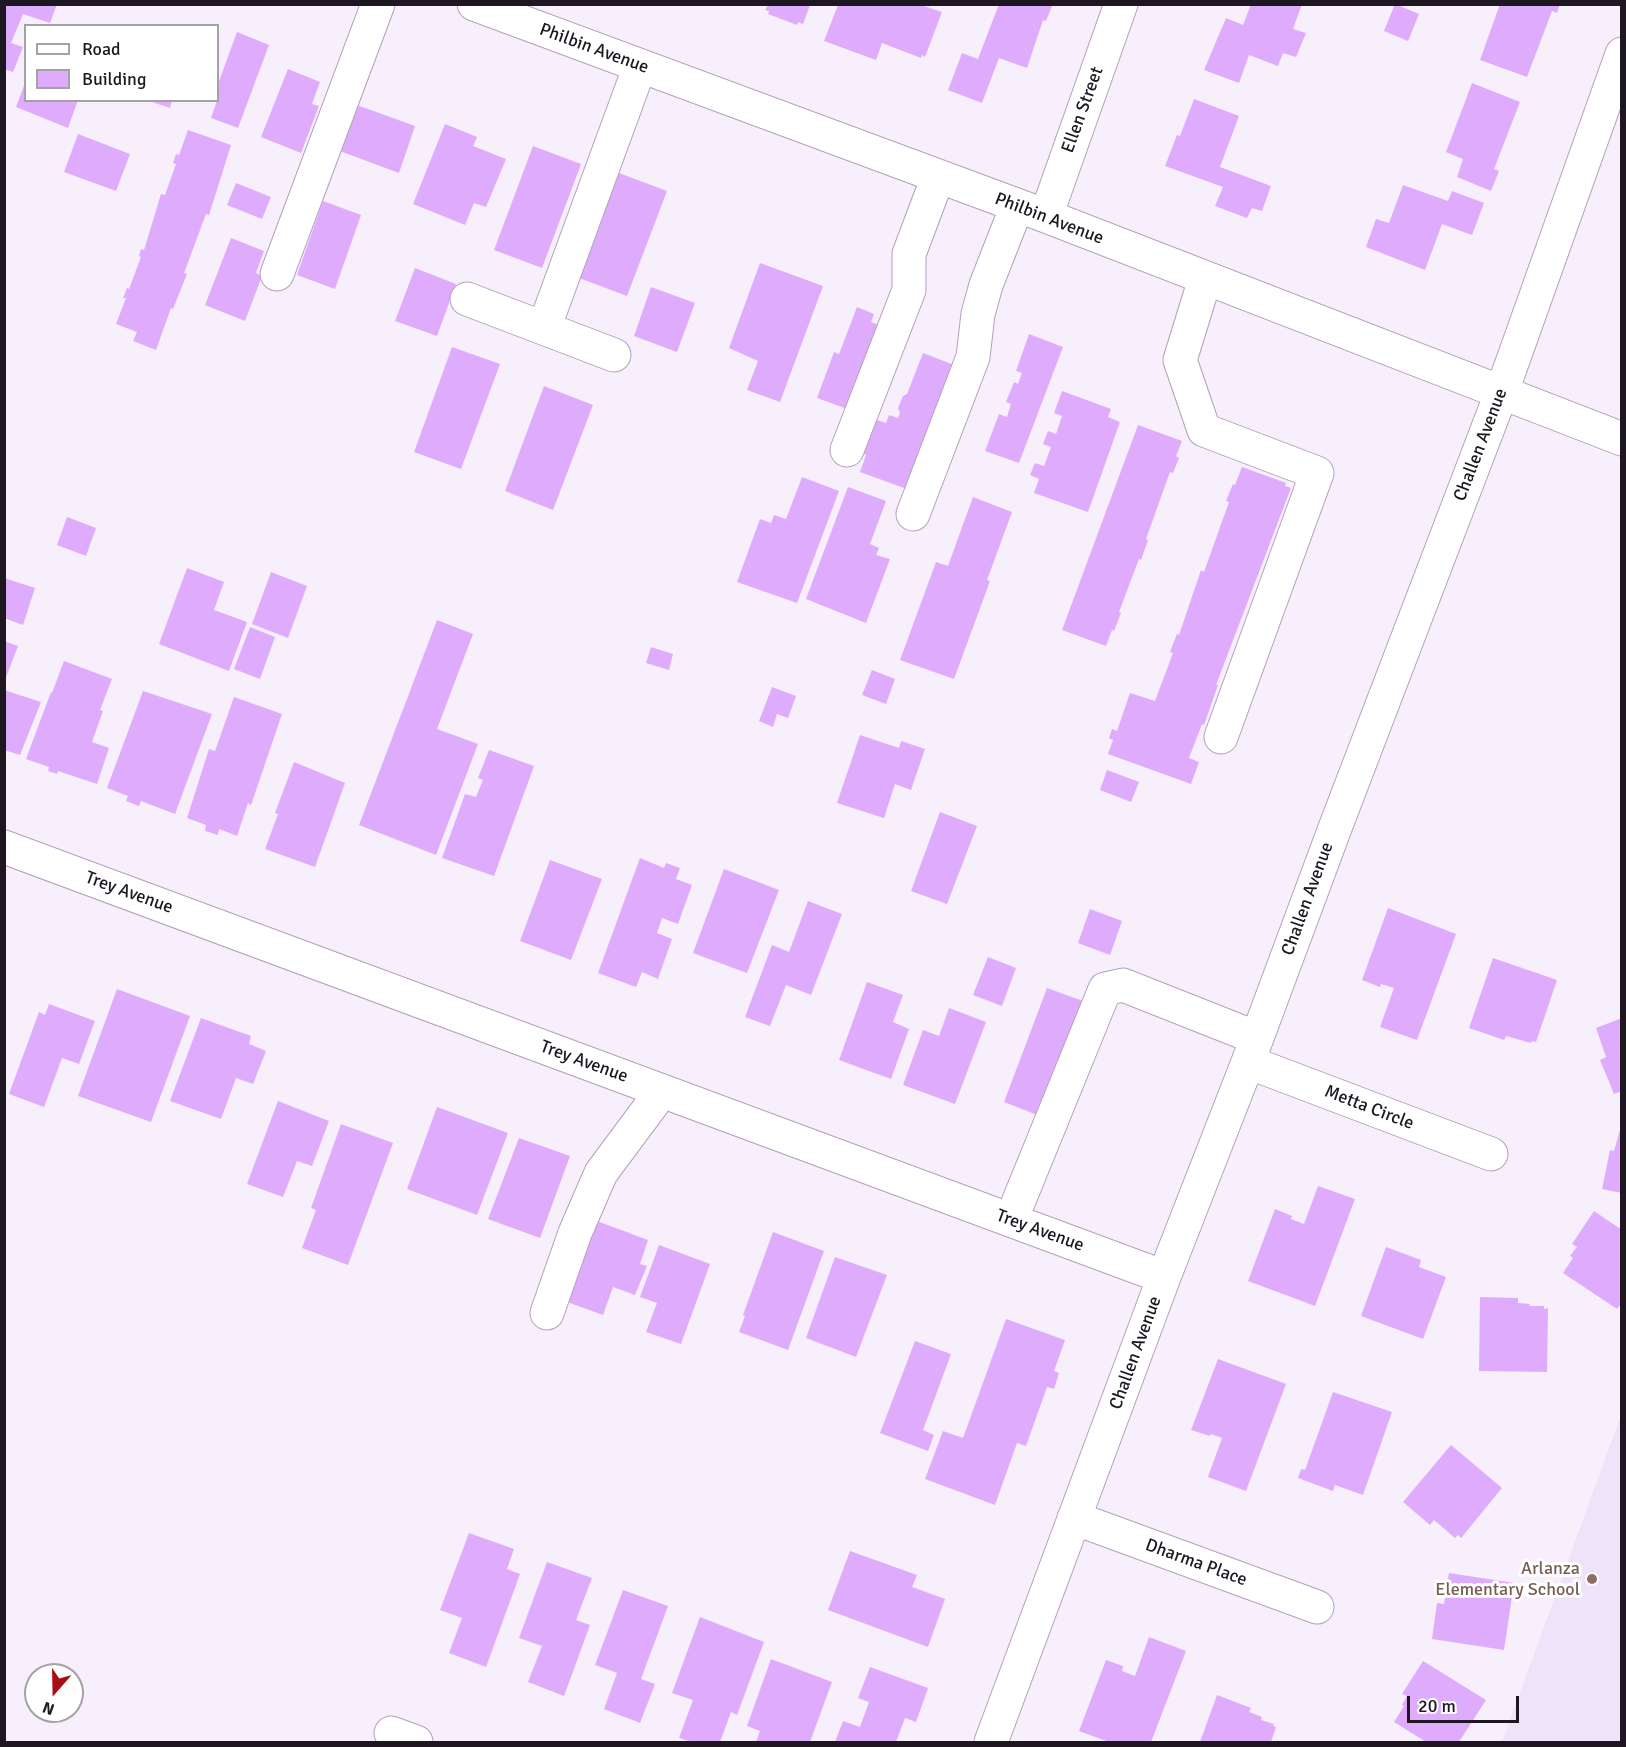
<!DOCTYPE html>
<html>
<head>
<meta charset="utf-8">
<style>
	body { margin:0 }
	#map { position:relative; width:1626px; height:1747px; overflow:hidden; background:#f7effc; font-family:Signika,sans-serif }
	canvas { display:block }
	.frame { position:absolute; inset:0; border:6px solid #1e1722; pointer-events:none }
	.legend { position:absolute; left:24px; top:24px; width:195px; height:78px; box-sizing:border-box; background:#fff; border:2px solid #a5a2a7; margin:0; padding:8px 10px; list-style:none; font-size:18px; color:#1e1722 }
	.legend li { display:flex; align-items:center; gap:12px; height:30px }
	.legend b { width:30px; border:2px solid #a5a2a7 }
	.north { position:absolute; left:24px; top:1663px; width:60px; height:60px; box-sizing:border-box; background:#fff; border:2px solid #a5a2a7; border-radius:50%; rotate:200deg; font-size:16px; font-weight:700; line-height:24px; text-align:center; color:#1e1722 }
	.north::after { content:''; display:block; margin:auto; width:21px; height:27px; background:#a61015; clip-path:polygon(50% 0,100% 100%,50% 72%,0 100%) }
	.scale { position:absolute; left:1407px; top:1696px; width:112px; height:27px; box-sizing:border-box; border:3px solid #1e1722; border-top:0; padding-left:8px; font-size:18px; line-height:21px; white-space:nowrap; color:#1e1722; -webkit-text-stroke:4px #fff; paint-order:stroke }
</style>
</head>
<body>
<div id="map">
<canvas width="1626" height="1747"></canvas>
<div class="frame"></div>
<ul class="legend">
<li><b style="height:8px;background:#fff"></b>Road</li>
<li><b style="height:16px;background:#dfacfd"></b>Building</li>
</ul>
<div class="north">N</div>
<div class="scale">20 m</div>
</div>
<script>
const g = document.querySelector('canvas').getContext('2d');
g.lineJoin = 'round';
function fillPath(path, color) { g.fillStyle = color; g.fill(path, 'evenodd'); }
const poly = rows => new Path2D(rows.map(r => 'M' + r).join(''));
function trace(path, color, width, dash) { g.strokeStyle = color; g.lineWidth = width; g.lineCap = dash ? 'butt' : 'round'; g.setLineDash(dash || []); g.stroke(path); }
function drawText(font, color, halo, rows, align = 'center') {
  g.font = font + ' Signika,sans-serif'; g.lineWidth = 6; g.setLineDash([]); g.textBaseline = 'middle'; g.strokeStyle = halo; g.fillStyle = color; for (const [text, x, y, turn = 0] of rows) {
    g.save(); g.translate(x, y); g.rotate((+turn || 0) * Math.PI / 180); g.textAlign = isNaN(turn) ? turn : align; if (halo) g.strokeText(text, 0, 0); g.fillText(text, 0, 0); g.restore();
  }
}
const education = poly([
	[1621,1415,1621,1742,1502,1742]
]);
const building = poly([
	[4,4,57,4,50,23,23,14,11,43,23,47,13,72,4,69],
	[999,4,1052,6,1046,21,1043,20,1027,68,999,58,982,103,948,90,962,53,978,59],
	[1251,4,1302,4,1293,29,1306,33,1296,57,1283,53,1278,66,1249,55,1239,83,1204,70,1226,18,1243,25],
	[1395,4,1419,14,1408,41,1384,31],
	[1500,4,1560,4,1557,13,1552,11,1527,77,1480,60],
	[768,5,810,5,803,24,798,22,797,25,768,14,769,11,765,10],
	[838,5,921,5,942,12,925,57,922,55,921,58,882,43,876,60,824,41],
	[237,32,269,45,238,128,211,118,219,95,218,84],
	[288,69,320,82,312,104,319,106,301,153,261,137],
	[26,80,26,100,78,100,68,128,16,107],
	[1472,83,1520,102,1494,169,1499,171,1491,191,1457,177,1463,159,1446,152],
	[1194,99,1239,116,1220,167,1271,186,1262,211,1252,208,1247,218,1215,206,1223,187,1165,166,1177,135,1180,136],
	[146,100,172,100,170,108],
	[354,104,415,126,399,173,337,150],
	[445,124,477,137,473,146,506,159,486,207,474,203,465,225,413,204],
	[188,130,231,145,209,215,206,214,184,273,187,274,173,309,171,308,156,350,133,341,137,332,116,324,126,298,123,298,127,288,129,289,141,257,139,256,141,249,144,250,161,194,165,195,176,164,173,163,176,154,179,155],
	[78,134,130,154,116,191,64,172],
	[533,146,581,164,542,268,494,250],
	[619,173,667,191,627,296,579,278],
	[236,183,271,197,262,219,227,205],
	[1403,185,1448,201,1452,191,1484,203,1472,235,1442,224,1425,270,1366,247,1376,219,1389,223],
	[323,201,361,215,335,289,297,275],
	[231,238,264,251,256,273,262,276,245,321,205,305],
	[760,263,823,286,780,402,747,390,758,361,729,348],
	[415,268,456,284,437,336,395,321],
	[651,287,695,303,677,352,634,336],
	[857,307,874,314,871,322,881,326,850,410,817,398,834,352,839,354],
	[1029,334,1063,347,1019,463,985,451,999,414,1007,417,1011,404,1006,402,1014,382,1018,384,1022,373,1016,371],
	[452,347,500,364,461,469,414,452],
	[923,353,962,368,915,492,860,472,866,455,862,453,874,419,886,423,889,415,898,418,900,413,898,408,903,396,907,394],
	[544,386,593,405,553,510,505,491],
	[1062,391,1111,409,1108,417,1120,422,1088,512,1034,493,1039,479,1030,475,1035,463,1044,466,1051,447,1043,444,1048,431,1056,434,1062,416,1054,413],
	[1138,425,1182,441,1176,456,1179,458,1173,473,1170,472,1146,539,1148,540,1141,560,1139,559,1119,612,1121,613,1114,631,1112,630,1106,646,1062,630],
	[1242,467,1286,483,1285,486,1291,488,1216,685,1218,685,1204,725,1202,724,1189,758,1199,762,1191,784,1108,754,1113,740,1109,738,1112,729,1117,731,1130,693,1155,701,1173,653,1170,652,1177,634,1179,635,1201,570,1204,572,1229,502,1226,501,1233,484,1235,485],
	[802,477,839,491,797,603,737,582,760,519,771,523,774,515,786,519],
	[848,487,886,501,870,544,879,548,876,555,890,559,866,623,806,599],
	[973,497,1012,512,987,580,990,581,954,679,900,660,936,562,948,566],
	[67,517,96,528,86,556,57,545],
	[187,568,224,582,214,610,247,622,229,671,159,644],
	[271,572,307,586,288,638,252,624],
	[4,578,35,588,23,625,4,618],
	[437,620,473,634,437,729,478,744,436,855,359,825],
	[250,627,275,637,260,679,234,669],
	[4,641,18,646,5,680,4,679],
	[651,647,673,654,669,670,646,663],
	[64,661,112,679,100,710,103,711,92,742,109,748,97,784,58,771,57,774,48,771,49,767,26,759,51,692,52,693],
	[872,670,895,679,886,704,862,695],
	[772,687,796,696,788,718,777,714,773,727,759,721],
	[4,690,41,702,20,755,4,750],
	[143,691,212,714,175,814,141,801,139,806,126,801,128,796,107,788],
	[234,697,282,714,251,805,248,803,237,836,219,829,218,835,205,831,206,825,187,818,209,749,215,751],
	[860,735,899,748,901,741,925,749,911,790,895,784,884,818,837,803],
	[489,750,534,766,494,876,442,858,465,794,476,797,483,780,478,778],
	[294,762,345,783,315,867,265,849,278,814,275,813],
	[1107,770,1139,782,1131,802,1100,790],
	[940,812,977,826,947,904,911,891],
	[640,858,664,868,666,863,680,868,676,879,692,885,678,924,662,918,657,933,672,939,658,979,642,972,636,987,598,973],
	[550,860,602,879,571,960,520,941],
	[724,869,779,890,747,973,693,953],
	[808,901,842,914,811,995,786,985,770,1026,745,1017,772,945,789,952],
	[1388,908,1456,934,1417,1040,1380,1027,1394,988,1381,984,1380,987,1362,980],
	[1090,909,1122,921,1110,955,1078,943],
	[988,957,1016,968,1002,1006,973,995],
	[1493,958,1557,980,1536,1042,1532,1041,1531,1043,1506,1036,1504,1040,1469,1028],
	[867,982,903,995,893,1022,909,1029,891,1079,839,1060],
	[1047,988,1083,1001,1040,1116,1004,1102],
	[117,989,190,1016,151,1122,78,1096],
	[49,1004,95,1021,79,1064,62,1058,44,1107,9,1094,39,1012,45,1015],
	[949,1008,986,1022,955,1104,903,1085,923,1030,939,1036],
	[201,1018,251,1036,249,1044,266,1051,253,1084,236,1078,221,1119,170,1101],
	[1622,1018,1622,1091,1614,1094,1600,1060,1606,1057,1596,1028],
	[278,1101,329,1121,312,1166,297,1161,283,1197,247,1184],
	[437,1107,508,1133,477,1215,407,1189],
	[341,1124,393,1143,348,1265,302,1248,316,1210,311,1208],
	[1620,1130,1622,1130,1622,1193,1602,1189,1610,1150,1614,1151],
	[519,1138,570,1156,540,1238,488,1219],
	[1318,1186,1355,1199,1315,1306,1248,1281,1275,1209,1292,1216,1291,1219,1304,1224],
	[1594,1211,1622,1230,1622,1303,1617,1309,1563,1273,1573,1258,1570,1256,1577,1247,1572,1244],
	[597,1221,648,1240,640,1264,647,1266,635,1295,613,1287,603,1315,567,1302],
	[773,1232,824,1251,788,1350,739,1332,745,1316,743,1315],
	[659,1245,710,1264,681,1344,646,1332,657,1303,640,1297],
	[1386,1247,1421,1260,1419,1267,1446,1277,1423,1339,1361,1316],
	[835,1257,887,1275,856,1357,806,1338],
	[1480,1297,1518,1298,1518,1303,1530,1304,1529,1306,1544,1306,1544,1309,1548,1308,1547,1372,1479,1371],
	[1006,1319,1065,1340,1054,1371,1059,1373,1054,1389,1047,1387,1026,1446,1017,1443,995,1505,925,1479,943,1431,963,1438],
	[915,1341,951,1354,923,1430,934,1435,928,1451,880,1433],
	[1218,1359,1286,1384,1246,1491,1208,1477,1222,1438,1211,1434,1210,1436,1191,1430],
	[1333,1392,1392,1412,1363,1495,1335,1485,1333,1491,1298,1478,1301,1469,1305,1470],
	[1451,1445,1502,1488,1461,1538,1458,1535,1455,1538,1434,1520,1430,1525,1403,1502],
	[469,1533,514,1549,507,1569,520,1574,486,1667,449,1653,462,1618,440,1610],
	[850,1551,917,1575,912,1587,945,1599,928,1647,828,1610],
	[547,1562,592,1578,576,1620,590,1625,564,1696,528,1682,542,1646,519,1638],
	[1449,1573,1514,1583,1504,1650,1432,1639,1437,1603,1444,1604],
	[623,1590,668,1606,641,1679,655,1684,640,1723,604,1709,617,1673,595,1665],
	[700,1617,764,1642,737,1715,731,1712,720,1742,692,1742,679,1738,693,1700,672,1693],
	[1149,1637,1186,1651,1151,1742,1109,1742,1079,1731,1106,1660,1123,1666,1122,1671,1135,1676],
	[771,1659,832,1682,810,1742,756,1742,760,1731,747,1726],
	[1423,1661,1486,1700,1459,1742,1426,1742,1394,1722,1404,1706,1402,1705,1407,1696,1402,1694],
	[870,1667,928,1688,916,1722,905,1718,896,1742,835,1742,843,1721,860,1727,869,1702,858,1698],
	[1217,1695,1251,1708,1249,1712,1262,1717,1261,1720,1274,1724,1273,1726,1276,1727,1271,1742,1200,1742]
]);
const minor = poly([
	[474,4,1046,216,1622,439],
	[1046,216,1121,4],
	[277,274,378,4],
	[1205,279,1180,360,1204,430,1317,473,1221,737],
	[467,299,614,355],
	[544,328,640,66],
	[847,450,909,290,909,254,938,177],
	[913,514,973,357,978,314,986,285,1017,206],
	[4,847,1164,1277],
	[1248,1062,1491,1154],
	[1011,1220,1105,989,1123,985,1257,1038],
	[547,1313,575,1233,601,1173,662,1091],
	[1074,1518,1317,1607],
	[391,1733,416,1742],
	[991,1742,1164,1277,1248,1062,1335,828,1501,394,1622,54]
]);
const markers = [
	[1592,1579,6,"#8d6e63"]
];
const streetNames = [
	["Philbin Avenue",594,49,20],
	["Ellen Street",1083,110,-70],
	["Philbin Avenue",1049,219,21],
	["Challen Avenue",1481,445,-69],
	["Trey Avenue",129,893,20],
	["Challen Avenue",1308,899,-70],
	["Trey Avenue",584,1062,20],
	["Metta Circle",1369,1108,21],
	["Trey Avenue",1040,1231,20],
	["Challen Avenue",1136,1353,-70],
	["Dharma Place",1196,1563,20]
];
const educationNames = [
	["Arlanza",1580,1569],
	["Elementary School",1580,1590]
];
fillPath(education, '#ede4fa');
fillPath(building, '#dfacfd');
trace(minor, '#b3a0be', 35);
trace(minor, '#fff', 33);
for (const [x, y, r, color] of markers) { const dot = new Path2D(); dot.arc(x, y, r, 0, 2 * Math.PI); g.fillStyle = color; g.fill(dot); trace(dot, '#fff', 2); }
drawText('18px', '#1e1722', '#fff', streetNames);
drawText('18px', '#785e54', '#fff', educationNames, 'right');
</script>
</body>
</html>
